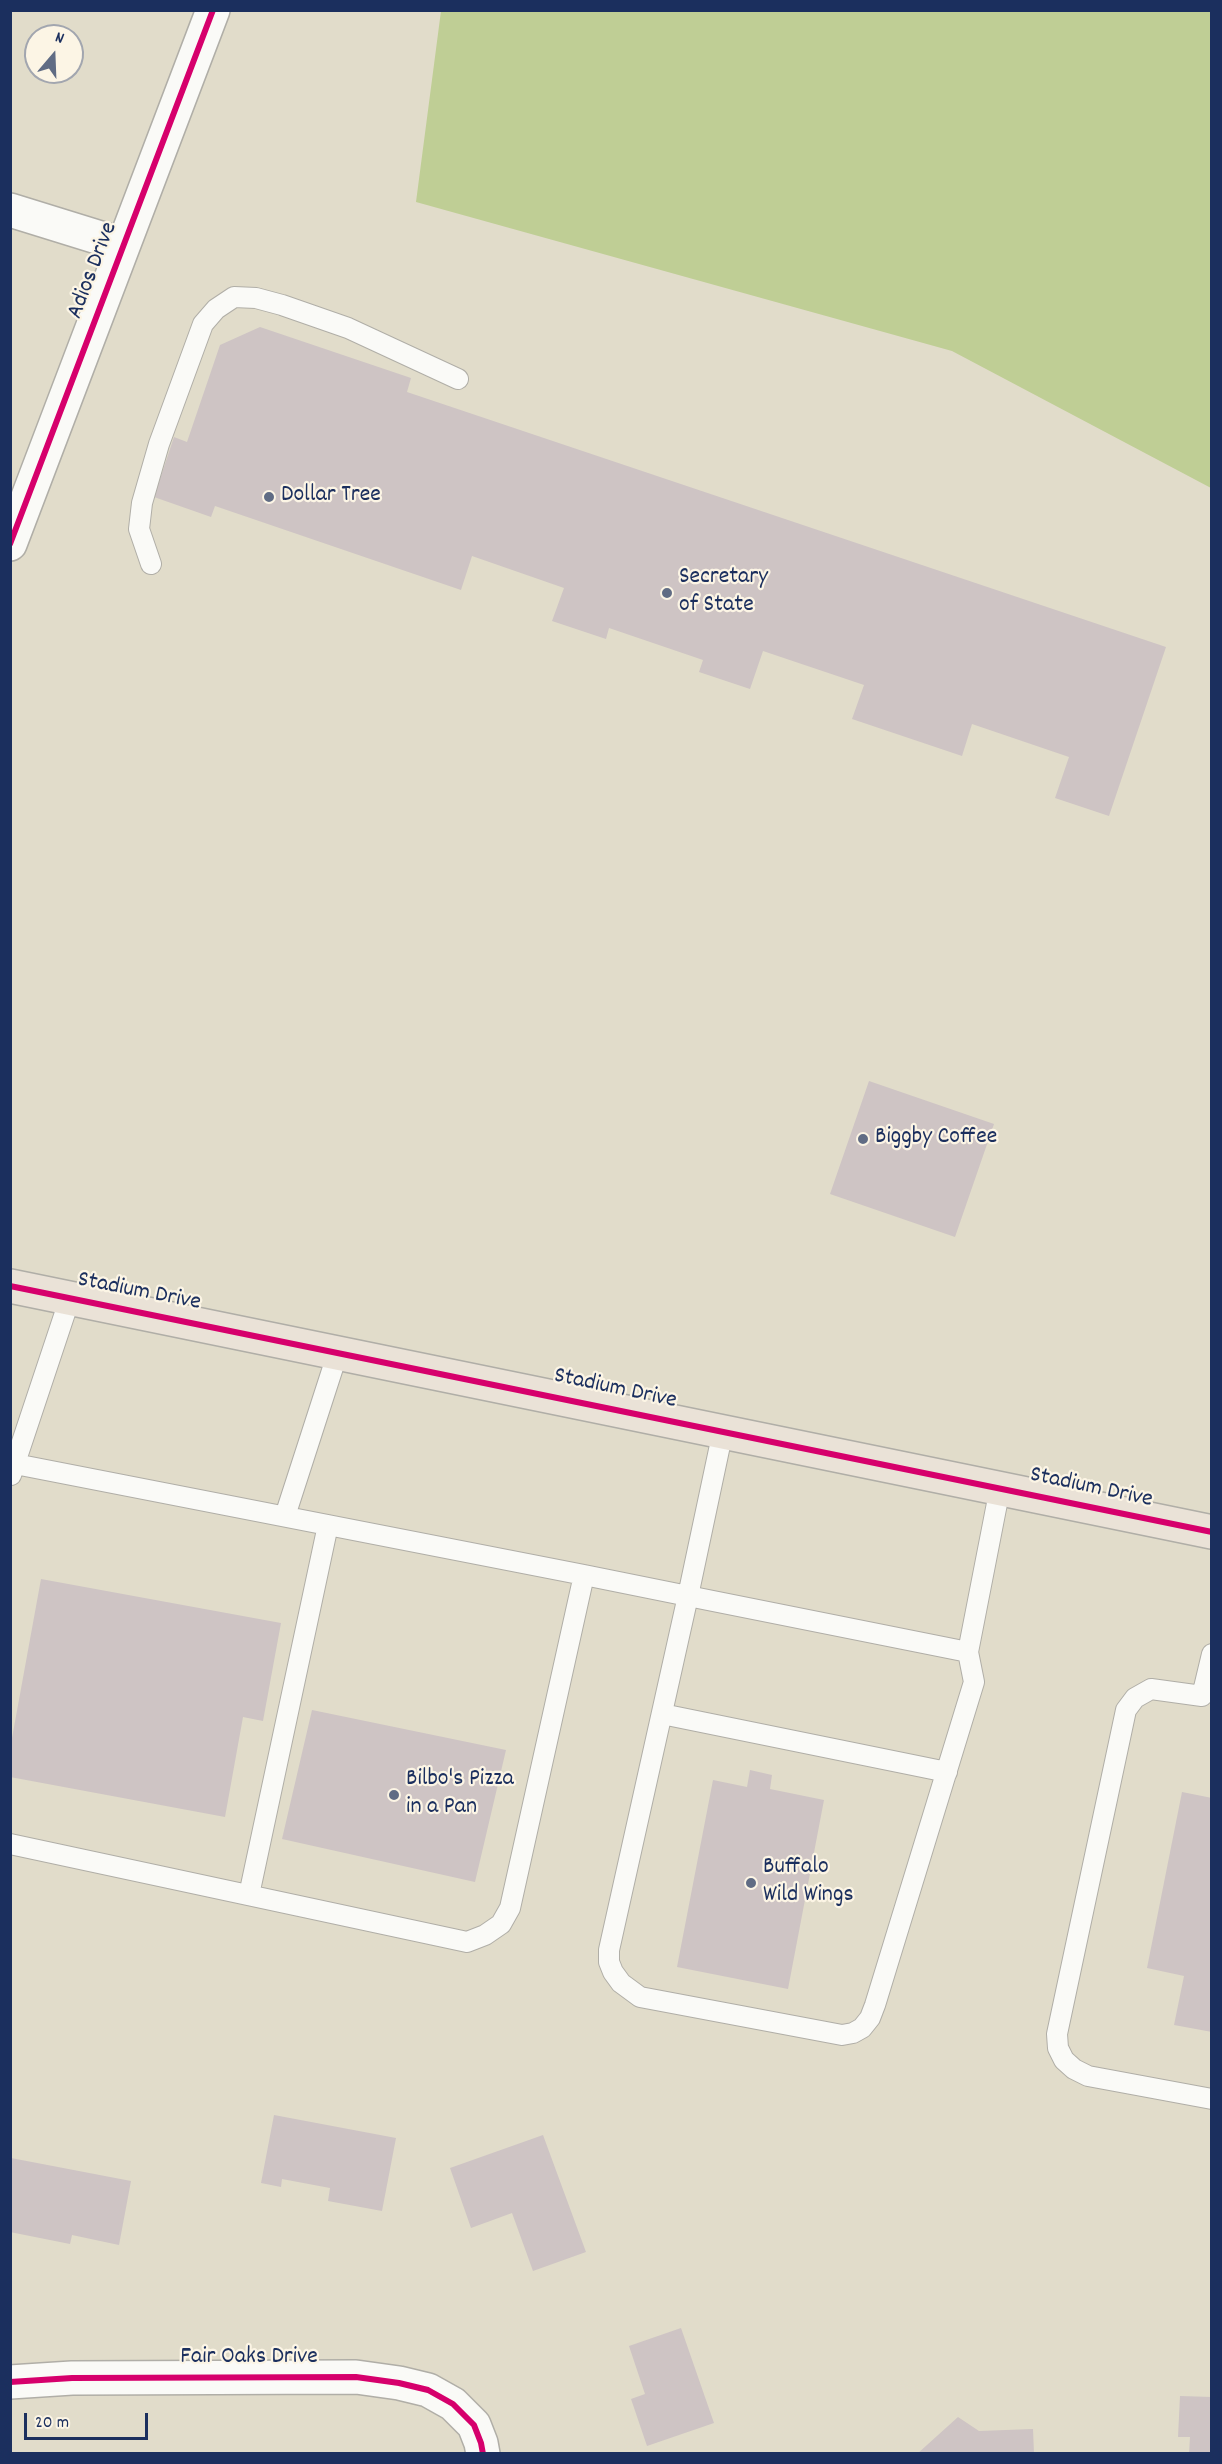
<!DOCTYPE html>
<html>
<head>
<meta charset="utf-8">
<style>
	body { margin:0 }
	#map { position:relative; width:1222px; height:2464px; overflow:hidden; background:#e1dcca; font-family:Dekko,sans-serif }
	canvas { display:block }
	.frame { position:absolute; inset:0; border:12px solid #1b2f5e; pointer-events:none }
	.north { position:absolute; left:24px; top:24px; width:60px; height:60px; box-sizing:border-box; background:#fcf5e5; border:2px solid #a2a6af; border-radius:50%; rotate:19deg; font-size:16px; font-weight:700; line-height:24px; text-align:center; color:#1b2f5e }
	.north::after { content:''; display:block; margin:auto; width:21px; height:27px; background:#606c84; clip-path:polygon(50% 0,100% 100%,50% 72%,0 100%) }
	.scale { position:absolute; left:24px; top:2413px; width:124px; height:27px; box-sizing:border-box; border:3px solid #1b2f5e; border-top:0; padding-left:8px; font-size:18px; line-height:21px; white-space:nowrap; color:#1b2f5e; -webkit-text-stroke:4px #fcf5e5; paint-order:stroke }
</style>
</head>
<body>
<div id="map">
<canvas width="1222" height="2464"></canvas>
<div class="frame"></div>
<div class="north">N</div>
<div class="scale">20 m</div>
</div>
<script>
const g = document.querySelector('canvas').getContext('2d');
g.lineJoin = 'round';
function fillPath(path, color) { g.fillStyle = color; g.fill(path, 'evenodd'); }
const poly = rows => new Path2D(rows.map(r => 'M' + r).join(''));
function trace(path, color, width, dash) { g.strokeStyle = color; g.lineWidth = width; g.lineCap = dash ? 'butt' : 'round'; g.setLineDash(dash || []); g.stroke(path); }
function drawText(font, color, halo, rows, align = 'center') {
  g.font = font + ' Dekko,sans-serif'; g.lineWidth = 4.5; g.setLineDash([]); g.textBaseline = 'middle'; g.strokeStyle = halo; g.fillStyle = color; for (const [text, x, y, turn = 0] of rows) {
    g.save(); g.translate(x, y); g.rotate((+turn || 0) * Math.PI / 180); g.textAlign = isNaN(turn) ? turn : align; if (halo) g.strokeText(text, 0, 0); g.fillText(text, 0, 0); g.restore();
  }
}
const green = poly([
	[441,11,1211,11,1211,488,952,351,416,202]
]);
const building = poly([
	[260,327,411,378,407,392,1166,647,1109,816,1055,798,1069,757,972,724,962,756,852,719,864,685,763,651,750,689,699,672,703,660,609,628,606,639,552,621,564,588,472,556,461,590,215,506,211,517,154,497,174,437,187,442,220,345],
	[869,1081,994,1124,955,1237,830,1194],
	[41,1579,281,1623,263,1721,243,1717,225,1817,10,1777,10,1749],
	[312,1710,506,1750,475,1882,282,1839],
	[750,1770,772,1775,770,1789,824,1800,788,1989,677,1967,713,1780,747,1787],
	[1182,1792,1212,1798,1212,2032,1174,2025,1184,1976,1147,1968],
	[274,2115,396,2138,382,2211,328,2201,330,2188,282,2179,281,2187,261,2183],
	[543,2135,586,2252,533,2271,512,2213,471,2228,450,2168],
	[11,2158,131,2181,119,2245,72,2235,70,2244,10,2232],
	[681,2328,714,2423,647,2446,631,2399,645,2394,629,2346],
	[1180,2396,1212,2397,1212,2454,1189,2454,1190,2437,1178,2437],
	[958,2417,979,2431,1033,2429,1034,2454,917,2454]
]);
const lane = poly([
	[151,564,139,529,142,503,159,444,203,324,216,309,234,297,256,298,282,305,348,328,458,379],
	[10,1463,584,1575,688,1596,968,1652,974,1682,875,2005,870,2018,862,2028,853,2033,842,2035,640,1997,621,1983,613,1972,609,1962,609,1950,688,1596,723,1431],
	[11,1475,70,1298],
	[285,1516,338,1352],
	[968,1652,1000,1488],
	[1212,1654,1202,1696,1151,1689,1135,1698,1126,1710,1057,2034,1058,2048,1064,2060,1074,2069,1088,2076,1212,2099],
	[662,1714,947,1772],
	[10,1844,453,1939,467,1942,485,1935,501,1924,510,1908,584,1575],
	[249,1895,328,1525]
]);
const street = poly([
	[10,210,123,245],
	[10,544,213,10],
	[10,2382,72,2378,356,2377,399,2383,428,2390,453,2404,474,2425,481,2443,483,2454]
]);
const primary = poly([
	[10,1286,1212,1532]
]);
const cycleway = poly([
	[10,544,213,10],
	[10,1286,1212,1532],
	[10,2382,72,2378,356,2377,399,2383,428,2390,453,2404,474,2425,481,2443,483,2454]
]);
const markers = [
	[269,497,6,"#606c84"],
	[667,593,6,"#606c84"],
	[863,1139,6,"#606c84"],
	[394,1795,6,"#606c84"],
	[751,1883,6,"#606c84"]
];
const streetNames = [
	["Adios Drive",94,271,-69],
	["Stadium Drive",139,1293,11],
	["Stadium Drive",615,1390,12],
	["Stadium Drive",1091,1489,12],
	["Fair Oaks Drive",249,2359]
];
const poiNames = [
	["Dollar Tree",281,497],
	["Secretary",679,579],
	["of State",679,607],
	["Biggby Coffee",875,1139],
	["Bilbo's Pizza",406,1781],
	["in a Pan",406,1809],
	["Buffalo",763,1869],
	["Wild Wings",763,1897]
];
fillPath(green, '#bfce95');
fillPath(building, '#cec4c4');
trace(lane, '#b0aea7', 22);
trace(street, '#b0aea7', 36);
trace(primary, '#b0aea7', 36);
trace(lane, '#fafaf7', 20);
trace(street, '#fafaf7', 33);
trace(primary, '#eae2d7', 33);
trace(cycleway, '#d6006c', 6);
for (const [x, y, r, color] of markers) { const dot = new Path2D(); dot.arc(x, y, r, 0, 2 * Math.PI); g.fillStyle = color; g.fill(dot); trace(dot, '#fcf5e5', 2); }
drawText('24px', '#1b2f5e', '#fcf5e5', streetNames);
drawText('24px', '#1b2f5e', '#fcf5e5', poiNames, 'left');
</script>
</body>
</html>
